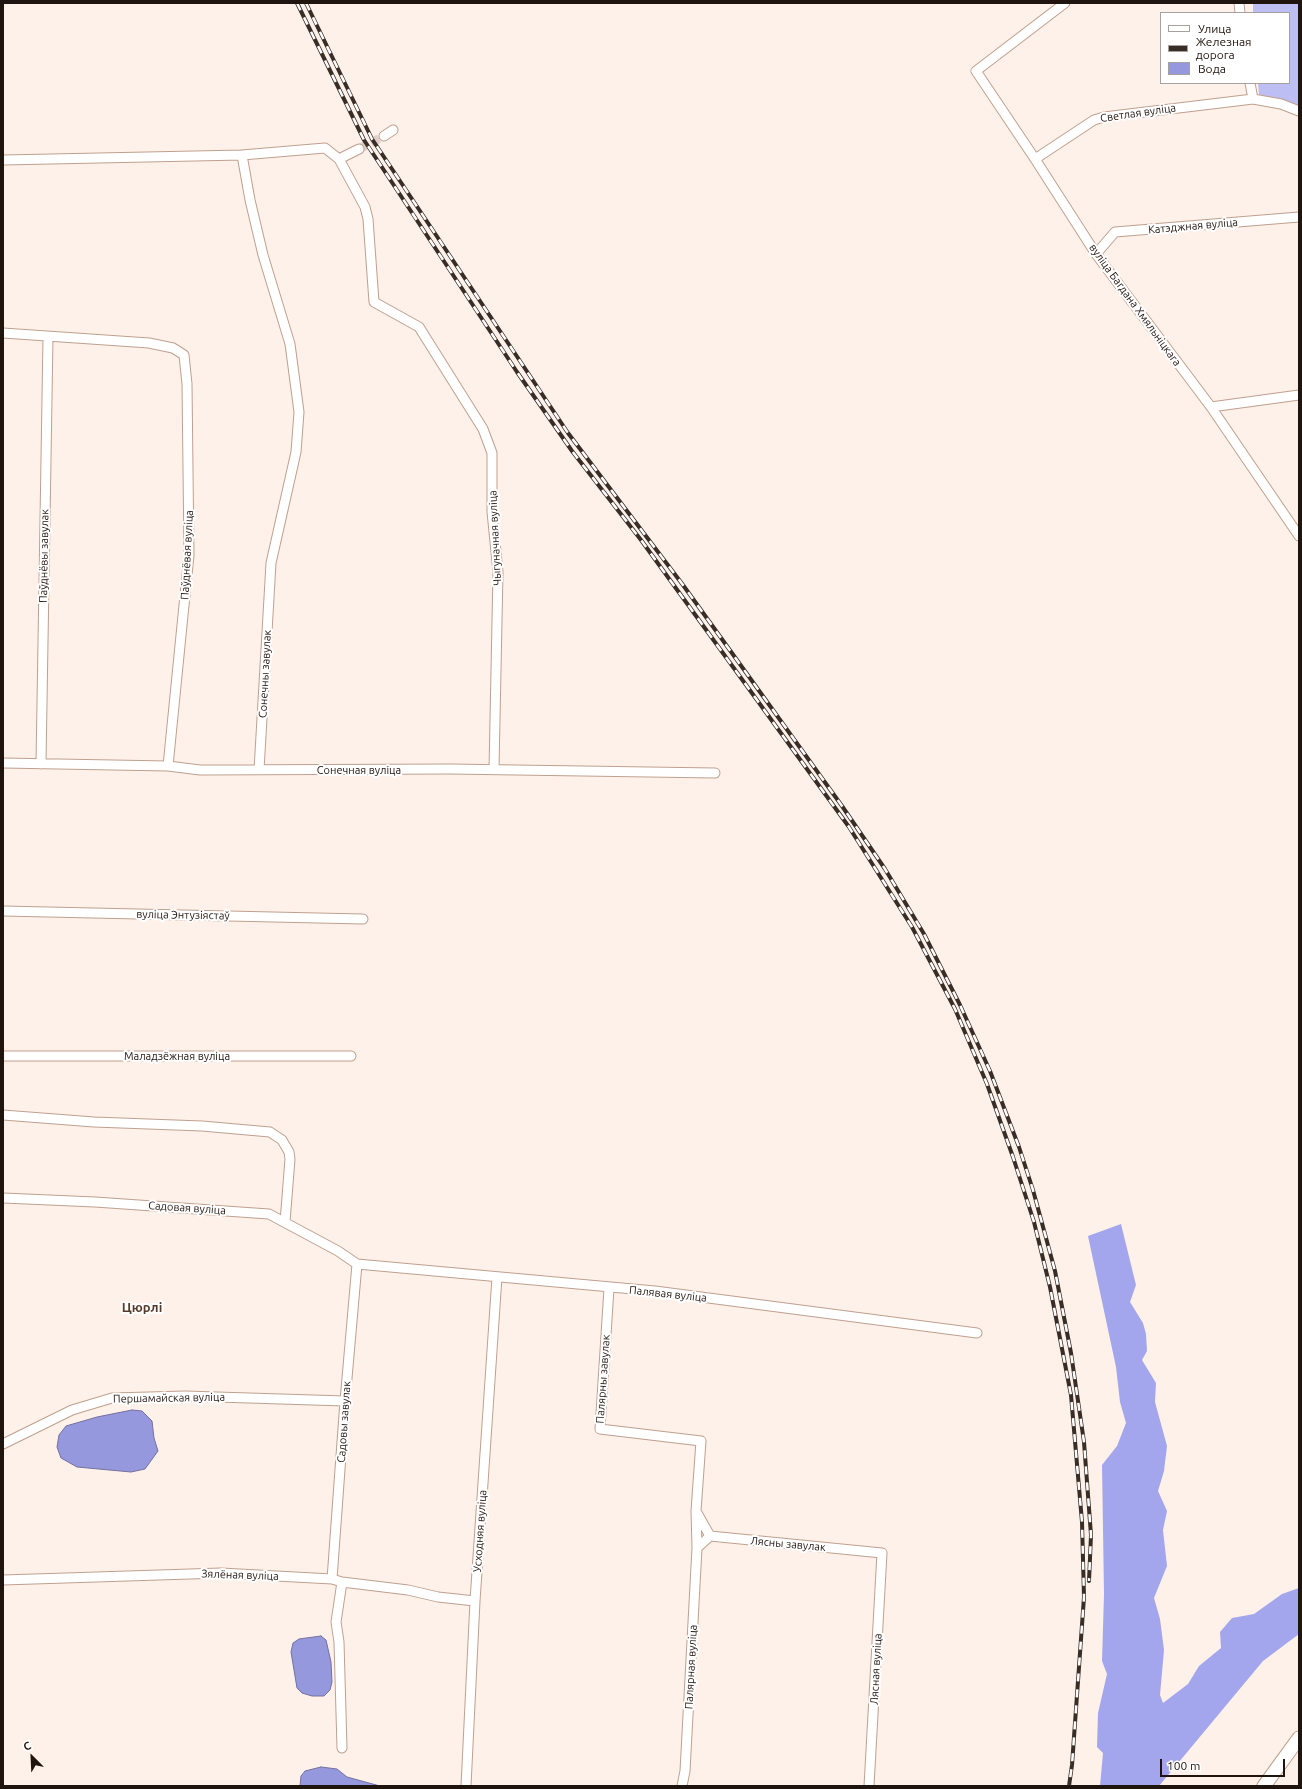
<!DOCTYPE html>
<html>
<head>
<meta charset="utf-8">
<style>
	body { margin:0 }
	#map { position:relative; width:1302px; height:1789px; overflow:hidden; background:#fef1e9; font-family:Ubuntu,sans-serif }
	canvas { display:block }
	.frame { position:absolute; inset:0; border:4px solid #20140e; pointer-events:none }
	.legend { position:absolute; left:1160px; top:12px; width:130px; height:72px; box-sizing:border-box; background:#fff; border:1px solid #a6a19f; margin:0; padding:5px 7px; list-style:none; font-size:12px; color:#20140e }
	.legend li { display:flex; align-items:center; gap:8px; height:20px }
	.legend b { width:20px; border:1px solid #a6a19f }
	.north { position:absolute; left:12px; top:1737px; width:40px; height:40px; -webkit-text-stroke:3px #fff; paint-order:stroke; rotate:336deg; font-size:11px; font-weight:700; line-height:16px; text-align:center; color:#20140e }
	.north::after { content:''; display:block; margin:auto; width:14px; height:18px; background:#20140e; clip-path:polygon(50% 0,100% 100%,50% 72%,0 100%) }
	.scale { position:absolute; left:1160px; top:1759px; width:125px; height:18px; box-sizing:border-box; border:2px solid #20140e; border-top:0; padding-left:5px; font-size:12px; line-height:14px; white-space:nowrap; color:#20140e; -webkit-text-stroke:3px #fff; paint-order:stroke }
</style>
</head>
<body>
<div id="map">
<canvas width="1302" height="1789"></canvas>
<div class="frame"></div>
<ul class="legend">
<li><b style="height:5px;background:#fff"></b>Улица</li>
<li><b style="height:5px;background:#392d27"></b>Железная дорога</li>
<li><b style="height:11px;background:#9698dd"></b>Вода</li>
</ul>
<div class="north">С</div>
<div class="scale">100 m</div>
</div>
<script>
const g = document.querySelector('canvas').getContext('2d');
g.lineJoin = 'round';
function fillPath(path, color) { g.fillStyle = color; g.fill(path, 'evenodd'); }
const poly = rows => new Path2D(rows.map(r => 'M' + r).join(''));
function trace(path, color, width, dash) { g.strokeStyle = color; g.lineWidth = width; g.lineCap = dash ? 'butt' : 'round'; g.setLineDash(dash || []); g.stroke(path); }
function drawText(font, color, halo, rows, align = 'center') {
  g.font = font + ' Ubuntu,sans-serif'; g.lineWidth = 4; g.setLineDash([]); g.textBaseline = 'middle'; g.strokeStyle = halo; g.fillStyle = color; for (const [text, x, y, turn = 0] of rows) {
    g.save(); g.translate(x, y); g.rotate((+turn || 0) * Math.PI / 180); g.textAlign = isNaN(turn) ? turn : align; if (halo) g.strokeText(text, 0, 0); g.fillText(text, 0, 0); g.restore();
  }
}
const green = poly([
	[1253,3,1299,3,1299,112,1283,100,1259,95,1258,83,1289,83,1289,13,1253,13]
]);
const forest = poly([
	[1121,1224,1136,1285,1130,1302,1143,1323,1146,1334,1147,1351,1142,1360,1156,1383,1155,1402,1167,1446,1164,1471,1158,1491,1167,1511,1163,1530,1167,1566,1154,1598,1160,1619,1164,1650,1160,1695,1163,1703,1188,1684,1199,1666,1221,1648,1220,1632,1232,1618,1254,1614,1282,1594,1299,1588,1299,1634,1263,1661,1159,1786,1100,1786,1103,1753,1097,1747,1098,1713,1107,1674,1102,1661,1104,1594,1102,1465,1117,1446,1126,1423,1120,1402,1116,1367,1088,1236]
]);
const water = poly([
	[132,1410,142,1411,152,1421,154,1438,158,1451,145,1469,131,1472,77,1467,61,1458,57,1447,59,1435,66,1426,97,1417,132,1410],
	[321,1636,326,1640,331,1662,332,1682,330,1690,324,1696,312,1696,302,1693,297,1688,291,1652,293,1643,299,1639,321,1636],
	[321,1767,337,1769,347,1777,380,1786,300,1786,301,1776,305,1771,321,1767]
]);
const streetTunnel = poly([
	[359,149,384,136]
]);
const street = poly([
	[1065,3,976,71,1035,159,1096,254,1211,407,1299,536],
	[1239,3,1240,13],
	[1250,83,1253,99],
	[384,136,393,130],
	[242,155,250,200,263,255,290,344,299,412,296,452,271,563,259,770],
	[339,159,359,149],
	[1035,159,1094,120,1104,117,1253,99,1281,104,1299,111],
	[3,160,242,155,325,148,339,159,365,207,368,219,374,302,419,327,483,429,492,453,492,512,498,572,494,769],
	[1096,254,1115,232,1299,217],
	[3,333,149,343,173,348,184,355,187,384,189,555,168,766],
	[1211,407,1299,395],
	[3,763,168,766,200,770,450,769,715,773],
	[41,764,48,337],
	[3,911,363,919],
	[3,1056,351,1056],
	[3,1115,94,1122,202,1126,270,1132,282,1140,289,1152,290,1159,285,1222],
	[3,1198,95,1202,269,1214,338,1251,357,1264,655,1291,977,1333],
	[609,1288,600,1429,701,1441,696,1511,697,1548,685,1771,682,1786],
	[3,1444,72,1410,112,1398,185,1396,345,1401],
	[697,1513,710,1536],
	[697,1548,710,1536,882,1553,869,1786],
	[332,1579,345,1401,357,1264],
	[3,1580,221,1573,332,1579,342,1582,408,1590,438,1597,475,1601],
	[342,1582,336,1622,339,1642,342,1748],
	[466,1786,475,1601,497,1277]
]);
const secondary = poly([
	[1264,1786,1299,1738]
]);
const rail = poly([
	[297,3,364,140,517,372,572,451,641,540,849,827,912,927,955,1009,987,1084,1013,1157,1034,1222,1050,1287,1071,1395,1082,1522,1084,1597,1072,1765,1069,1786],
	[306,3,372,139,568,433,683,585,842,806,885,869,924,934,960,1005,990,1071,1019,1147,1033,1190,1055,1271,1071,1353,1084,1442,1091,1535,1089,1581]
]);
const streetNames = [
	["Светлая вуліца",1138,113,-8],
	["Катэджная вуліца",1193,226,-5],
	["вуліца Багдана Хмяльніцкага",1135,305,54],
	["Чыгуначная вуліца",495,538,-93],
	["Паўднёвая вуліца",187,555,-87],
	["Паўднёвы завулак",44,556,-89],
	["Сонечны завулак",265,674,-87],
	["Сонечная вуліца",359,770],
	["вуліца Энтузіястаў",183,915,1],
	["Маладзёжная вуліца",177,1056],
	["Садовая вуліца",187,1208,4],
	["Палявая вуліца",668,1294,6],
	["Палярны завулак",603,1379,-86],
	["Першамайская вуліца",169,1398,-1],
	["Садовы завулак",344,1422,-86],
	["Усходняя вуліца",480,1531,-86],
	["Лясны завулак",788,1544,5],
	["Зялёная вуліца",240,1575,2],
	["Палярная вуліца",691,1667,-87],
	["Лясная вуліца",876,1669,-87]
];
const quarterNames = [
	["Цюрлі",142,1308]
];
fillPath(green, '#bcbef4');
fillPath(forest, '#a3a6ec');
fillPath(water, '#9698dd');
trace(water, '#73709f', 1);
trace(streetTunnel, '#ddd0c8', 9, [9, 4.5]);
trace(street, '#bfa08e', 11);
trace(secondary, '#bfa08e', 15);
trace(street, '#fff', 9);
trace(secondary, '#fff', 13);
trace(rail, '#392d27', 4);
trace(rail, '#fff', 2.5, [8]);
drawText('11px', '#20140e', '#fff', streetNames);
drawText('bold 13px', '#553b2b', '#fff', quarterNames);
</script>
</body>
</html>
